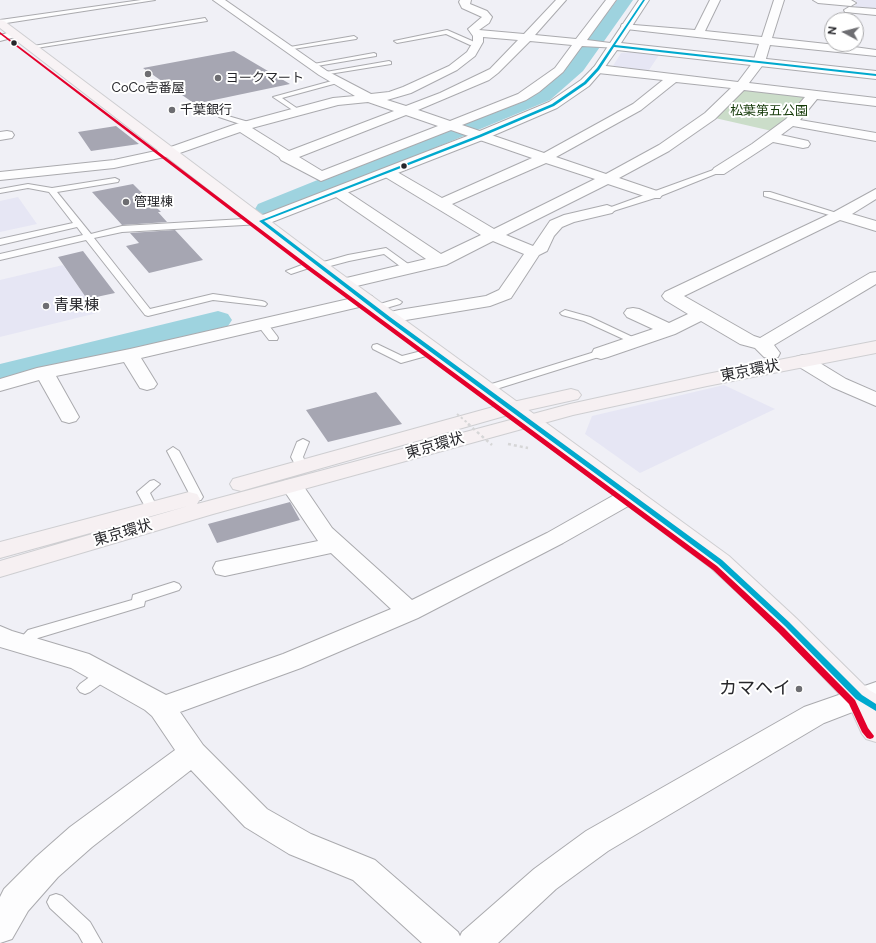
<!DOCTYPE html>
<html>
<head>
<meta charset="utf-8">
<style>
	body { margin:0 }
	#map { position:relative; width:876px; height:943px; overflow:hidden; background:#f0f0f6; font-family:Figtree,sans-serif }
	canvas { display:block }
	.north { position:absolute; left:824px; top:12px; width:40px; height:40px; box-sizing:border-box; background:#fff; border:1px solid #a8a8aa; border-radius:50%; rotate:277deg; font-size:11px; font-weight:700; line-height:16px; text-align:center; color:#26262a }
	.north::after { content:''; display:block; margin:auto; width:14px; height:18px; background:#6d6d71; clip-path:polygon(50% 0,100% 100%,50% 72%,0 100%) }
</style>
</head>
<body>
<div id="map">
<canvas width="876" height="943"></canvas>
<div class="north">N</div>
</div>
<script>
const g = document.querySelector('canvas').getContext('2d');
g.lineJoin = 'round';
function fillPath(path, color) { g.fillStyle = color; g.fill(path, 'evenodd'); }
const poly = rows => new Path2D(rows.map(r => 'M' + r).join(''));
function trace(path, color, width, dash) { g.strokeStyle = color; g.lineWidth = width; g.lineCap = dash ? 'butt' : 'round'; g.setLineDash(dash || []); g.stroke(path); }
function drawText(font, color, halo, rows, align = 'center') {
  g.font = font + ' Figtree,"Noto Sans JP",sans-serif'; g.lineWidth = 4; g.setLineDash([]); g.textBaseline = 'middle'; g.strokeStyle = halo; g.fillStyle = color; for (const [text, x, y, turn = 0] of rows) {
    g.save(); g.translate(x, y); g.rotate((+turn || 0) * Math.PI / 180); g.textAlign = isNaN(turn) ? turn : align; if (halo) g.strokeText(text, 0, 0); g.fillText(text, 0, 0); g.restore();
  }
}
const built = poly([
	[856,0,876,0,876,11,855,10],
	[633,52,659,55,647,73,611,69,621,53],
	[18,197,37,224,0,232,0,201],
	[63,265,97,313,0,337,0,280],
	[724,385,775,409,640,473,585,434,592,416]
]);
const green = poly([
	[744,90,807,97,786,123,772,131,715,118]
]);
const river = poly([
	[617,0,633,0,583,71,550,100,276,214,267,216,258,214,255,209,258,204,536,92,569,63,617,0],
	[218,311,228,314,232,320,228,326,0,382,0,364,218,311]
]);
const building = poly([
	[234,51,290,84,195,104,143,68],
	[116,126,139,144,91,151,78,132],
	[133,184,161,212,158,212,167,222,122,225,92,192],
	[175,230,203,260,149,273,126,246,139,243,130,233],
	[83,251,115,293,87,299,58,257],
	[376,392,402,424,328,442,306,410],
	[290,502,300,520,217,543,208,524]
]);
const path = poly([
	[508,444,528,448]
]);
const service = poly([
	[141,0,155,0,0,24,0,20,141,0],
	[205,18,207,21,30,49,27,47,205,18],
	[447,30,479,44,470,45,446,34,397,43,394,41,447,30],
	[354,36,357,38,356,39,287,50,284,48,354,36],
	[374,53,376,54,376,56,311,67,308,65,374,53],
	[389,61,391,62,391,64,323,75,320,73,389,61],
	[339,79,341,80,341,82,282,98,301,111,301,113,297,113,273,97,339,79],
	[221,114,252,123,253,125,249,127,219,117,219,115,221,114],
	[716,169,723,171,658,197,607,213,603,210,716,169],
	[115,178,119,180,118,182,57,192,91,234,122,226,261,218,265,221,261,224,122,232,94,238,150,309,213,294,262,301,265,302,267,304,265,306,213,300,148,316,145,315,86,240,0,260,0,254,83,235,77,227,0,245,0,239,73,223,49,192,28,188,0,193,0,189,28,184,52,188,115,178],
	[764,192,770,192,843,215,842,217,836,217,764,196,764,192],
	[386,248,411,266,411,270,405,270,384,254,349,261,319,269,315,266,291,274,286,271,315,260,320,263,348,255,386,248],
	[397,299,402,302,400,304,376,311,371,308,373,306,397,299],
	[565,310,590,317,641,341,640,343,632,343,584,321,562,315,560,313,565,310],
	[263,322,267,323,277,336,278,338,277,340,269,340,259,327,258,325,263,322],
	[377,344,402,356,433,348,438,351,437,353,401,363,373,349,372,347,373,345,377,344],
	[601,350,605,351,606,353,605,355,490,391,482,391,481,389,482,387,601,350],
	[303,439,309,442,303,457,308,467,302,471,298,470,291,457,297,442,303,439],
	[173,447,179,451,203,497,201,500,193,500,191,497,167,451,173,447],
	[154,480,160,484,150,493,158,509,152,513,148,512,137,492,150,481,154,480],
	[174,582,179,584,181,587,179,590,145,601,144,606,38,638,28,647,23,648,18,647,16,643,28,630,132,600,133,595,174,582],
	[104,668,109,670,111,674,109,678,90,692,85,694,80,692,77,688,80,684,99,670,104,668],
	[56,894,62,896,90,922,102,943,83,943,78,934,50,908,47,902,50,896,56,894]
]);
const minor = poly([
	[213,0,225,0,327,71,371,94,389,92,403,87,449,66,467,52,473,42,473,36,468,29,482,17,462,8,459,2,460,0,471,0,470,4,487,11,492,17,489,23,479,30,524,34,556,0,566,0,535,35,576,39,606,0,616,0,587,40,618,44,620,46,618,48,582,46,563,72,539,92,526,100,462,125,544,153,633,104,663,80,598,73,594,71,592,69,594,67,598,65,738,82,753,62,759,44,626,29,621,26,622,24,695,30,710,0,720,0,705,31,762,37,774,0,784,0,772,38,836,45,848,44,847,46,876,50,876,56,770,45,765,62,749,83,876,98,876,106,817,99,800,120,876,133,876,141,793,126,781,135,808,141,810,144,808,147,803,148,773,142,724,174,714,174,712,171,714,168,752,144,786,119,805,97,744,90,715,119,669,151,619,178,660,192,662,195,660,198,650,198,608,184,506,235,533,246,550,221,564,215,607,205,612,207,615,210,612,213,574,222,562,227,554,236,547,251,539,255,511,298,490,306,388,323,382,322,379,318,382,314,399,310,486,296,499,290,524,254,493,241,446,265,344,289,338,288,335,284,338,280,426,259,333,195,331,192,333,189,343,189,441,254,481,235,382,175,380,172,382,169,392,169,442,198,532,158,451,130,321,181,281,160,279,157,240,132,174,155,114,168,0,180,0,172,114,160,165,149,236,124,333,98,355,96,319,75,213,0],
	[483,37,518,40,490,69,440,93,406,106,387,100,411,93,457,70,475,56,483,42,483,37],
	[530,41,572,45,555,68,518,94,450,121,418,110,489,80,498,73,530,41],
	[676,82,731,88,705,113,659,145,606,174,556,157,641,110,676,82],
	[368,102,394,111,289,151,252,128,338,105,368,102],
	[406,115,438,126,322,171,299,157,406,115],
	[546,163,595,179,494,229,452,204,546,163],
	[813,0,851,0,856,3,851,6,818,3,813,0],
	[849,7,876,9,876,15,845,12,844,10,849,7],
	[15,31,20,34,19,36,0,41,0,35,15,31],
	[7,131,12,132,14,135,12,138,0,140,0,132,7,131],
	[876,189,876,199,852,214,876,221,876,231,840,220,684,296,754,336,760,338,870,273,876,272,876,284,774,345,780,353,778,357,771,359,764,357,755,348,740,344,701,321,675,334,608,357,601,359,594,357,592,353,594,349,653,329,627,317,624,313,627,309,633,308,639,309,669,323,688,314,665,300,662,296,665,292,834,212,876,189],
	[366,295,372,296,375,300,372,304,141,358,157,384,154,388,147,390,140,388,124,362,56,376,79,417,76,421,69,423,62,421,39,380,0,391,0,379,37,368,130,349,366,295],
	[803,355,810,357,846,379,876,392,876,406,832,387,796,365,793,361,796,357,803,355],
	[292,479,300,481,332,528,412,600,547,533,623,490,631,488,639,490,642,495,639,500,563,543,418,618,301,668,180,712,203,745,267,809,311,834,375,860,458,932,463,943,422,943,353,880,289,854,245,827,191,770,92,847,58,877,28,911,12,939,0,943,0,897,4,889,36,857,70,827,175,750,152,716,145,710,71,668,0,647,0,626,12,631,89,654,166,695,283,654,391,609,331,553,225,576,216,574,213,568,216,562,318,541,281,486,284,481,292,479]
]);
const tertiary = poly([
	[639,0,649,0,621,43,876,71,876,79,617,50,602,71,589,86,557,108,485,139,267,224,261,226,255,224,253,221,255,218,475,133,549,102,581,80,594,67,639,0],
	[876,682,876,703,824,723,608,851,556,889,498,943,457,943,462,932,534,869,586,831,804,707,876,682]
]);
const primary = poly([
	[0,20,4,21,321,259,729,556,796,618,869,690,876,694,876,742,866,739,862,734,848,703,778,630,711,568,309,267,0,28,0,20]
]);
const trunk = poly([
	[876,341,876,353,707,386,573,415,213,514,0,577,0,561,188,506,0,558,0,542,189,492,197,494,200,499,197,504,570,404,707,374,876,341],
	[571,389,578,391,581,395,578,399,515,413,241,491,233,489,230,484,233,479,504,404,571,389]
]);
const pathBridgeFar1 = poly([
	[457,414,470,425]
]);
const pathBridge = poly([
	[468,424,492,445]
]);
const bus1 = poly([
	[643,0,645,0,615,45,876,74,876,76,614,47,599,70,586,84,554,106,481,137,264,221,390,317,722,560,789,622,862,695,876,704,876,711,856,699,785,626,718,564,386,319,259,221,479,135,552,104,584,82,597,68,643,0]
]);
const bus2 = poly([
	[0,32,312,268,717,566,784,628,855,700,868,728,874,736,873,738,870,739,867,738,862,732,849,704,778,632,713,570,308,270,0,34,0,32]
]);
const markers = [
	[14,43,3.5,"#26262a"],
	[148,74,4,"#6d6d71"],
	[218,78,4,"#6d6d71"],
	[172,110,4,"#6d6d71"],
	[404,166,3.5,"#26262a"],
	[126,202,4,"#6d6d71"],
	[46,306,4,"#6d6d71"],
	[799,689,4,"#6d6d71"]
];
const farPoinames = [
	["ヨークマート",226,78],
	["CoCo壱番屋",148,88,"center"],
	["千葉銀行",180,110],
	["管理棟",134,202]
];
const farParknames = [
	["松葉第五公園",769,111]
];
const poiNames = [
	["青果棟",54,306]
];
const streetNames = [
	["東京環状",750,371,-11],
	["東京環状",435,446,-16],
	["東京環状",123,533,-16]
];
const nearPoinames = [
	["カマヘイ",791,689]
];
fillPath(built, '#e6e6f4');
fillPath(green, '#cbddc9');
fillPath(river, '#9ed3df');
fillPath(building, '#a6a6b2');
trace(service, '#aaaaae', 2);
trace(minor, '#aaaaae', 2);
trace(tertiary, '#aaaaae', 2);
trace(primary, '#ceced1', 2);
trace(trunk, '#ceced1', 2);
trace(path, '#d6d6d7', 2.5, [3, 3]);
fillPath(service, '#fdfdfe');
fillPath(minor, '#fdfdfe');
fillPath(tertiary, '#fdfdfe');
fillPath(primary, '#f8f3f5');
fillPath(trunk, '#f6f0f2');
trace(pathBridgeFar1, '#d6d6d7', 2, [2.5, 2.5]);
trace(pathBridge, '#d6d6d7', 2.5, [3, 3]);
fillPath(bus1, '#00a9ce');
fillPath(bus2, '#e4002b');
for (const [x, y, r, color] of markers) { const dot = new Path2D(); dot.arc(x, y, r, 0, 2 * Math.PI); g.fillStyle = color; g.fill(dot); trace(dot, '#fff', 1.5); }
drawText('13px', '#26262a', '#fff', farPoinames, 'left');
drawText('13px', '#143908', '#fff', farParknames);
drawText('15px', '#26262a', '#fff', poiNames, 'left');
drawText('15px', '#26262a', '#fff', streetNames);
drawText('18px', '#26262a', '#fff', nearPoinames, 'right');
</script>
</body>
</html>
